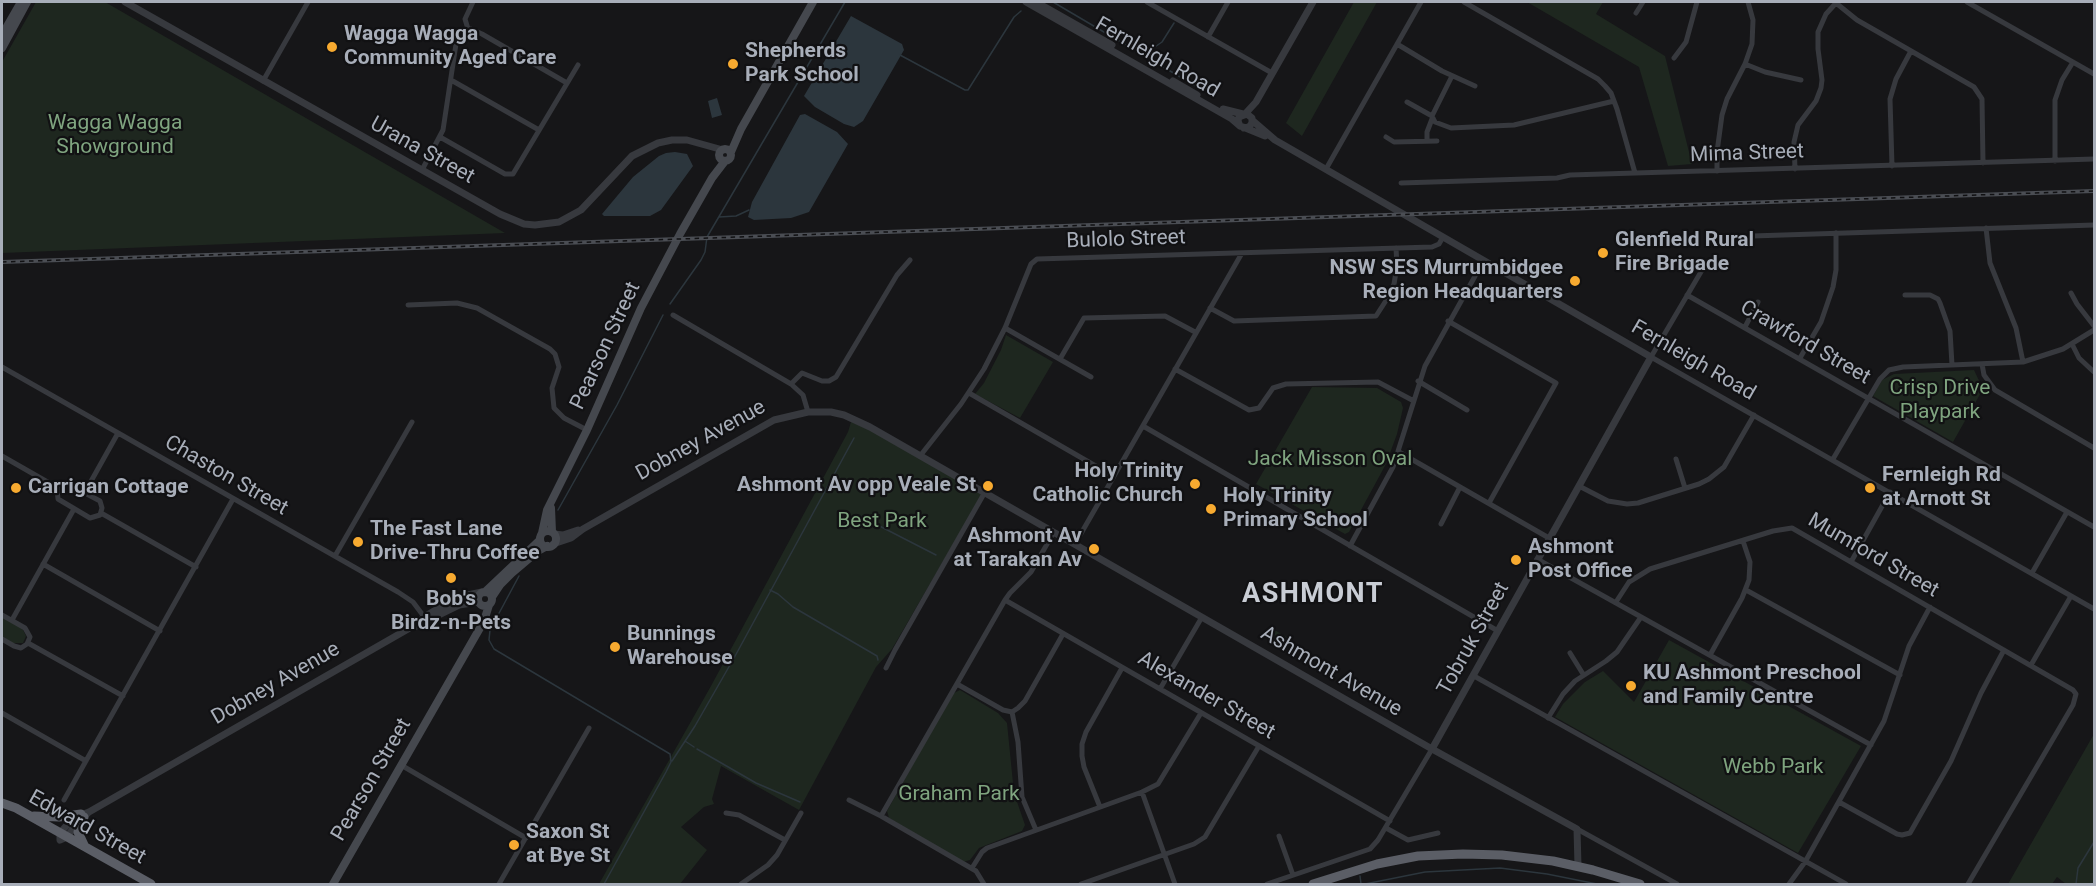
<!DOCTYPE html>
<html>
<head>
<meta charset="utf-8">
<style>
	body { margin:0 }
	#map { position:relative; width:2096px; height:886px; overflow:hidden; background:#161618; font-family:Roboto,sans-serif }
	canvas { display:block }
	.frame { position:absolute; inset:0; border:3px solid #a8aeb9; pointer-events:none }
</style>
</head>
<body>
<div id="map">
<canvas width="2096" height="886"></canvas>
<div class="frame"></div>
</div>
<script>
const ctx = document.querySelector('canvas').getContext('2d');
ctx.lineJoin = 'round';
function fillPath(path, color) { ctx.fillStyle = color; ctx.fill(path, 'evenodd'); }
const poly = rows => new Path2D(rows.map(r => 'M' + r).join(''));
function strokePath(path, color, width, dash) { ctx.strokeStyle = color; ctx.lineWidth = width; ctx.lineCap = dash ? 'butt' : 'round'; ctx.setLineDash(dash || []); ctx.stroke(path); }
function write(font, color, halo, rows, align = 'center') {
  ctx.font = font + ' Roboto,sans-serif'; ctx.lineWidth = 4.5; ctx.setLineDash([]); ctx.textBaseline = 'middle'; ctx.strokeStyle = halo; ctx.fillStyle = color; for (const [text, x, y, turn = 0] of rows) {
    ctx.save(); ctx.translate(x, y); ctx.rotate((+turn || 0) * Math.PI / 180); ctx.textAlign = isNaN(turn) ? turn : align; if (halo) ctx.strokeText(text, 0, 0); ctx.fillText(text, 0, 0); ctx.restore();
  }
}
fillPath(poly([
	[36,2,105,2,505,233,2,253,2,62],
	[1354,2,1377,2,1302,136,1286,123],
	[1527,2,1603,2,1596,14,1665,56,1692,164,1668,166,1639,67],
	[1006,335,1053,362,1020,418,975,394,984,383,1001,350],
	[1974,370,1983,389,1953,442,1873,396,1882,380,1894,374],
	[1312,387,1377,388,1401,402,1403,408,1397,434,1386,464,1349,532,1345,534,1256,484],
	[851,422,869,429,983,493,892,649,876,667,799,810,721,766,712,799,714,804,704,807,681,827,707,850,680,884,599,884,711,686,848,432],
	[2,617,22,628,26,636,23,643,12,643,2,636],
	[1271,628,1292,640,1287,649,1266,637],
	[1669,640,1861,746,1798,853,1555,717,1563,704,1585,682,1603,671,1634,702],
	[960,690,998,713,1007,723,1014,793,1025,825,1022,831,979,848,970,860,963,862,889,818,887,811,952,694],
	[2094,734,2094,884,2066,884,2057,877,2052,884,2008,884]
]), '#1e271f');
fillPath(poly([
	[851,16,902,44,904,50,863,121,854,127,844,124,815,107,804,96],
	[717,98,722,115,712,118,708,101],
	[805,114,837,132,848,144,809,212,791,218,754,220,748,217,752,202,800,115],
	[675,152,687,154,693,166,661,210,650,216,604,216,602,214,633,177,659,156,666,153]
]), '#2c363d');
strokePath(poly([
	[1053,2,1204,91],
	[1140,53,1152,49,1162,42,1174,23],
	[900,55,965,90,968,90,1014,17,1021,11],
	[719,217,736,216,749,210],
	[670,304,701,260,705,252,707,237,845,2],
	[558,510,617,405,663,315],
	[860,516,936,555],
	[519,576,490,630,489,640,494,649,670,754,671,762,666,772,604,884],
	[770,590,778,594,793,607,877,656,878,660],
	[685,741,694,747],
	[697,749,756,783,800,802],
	[672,761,695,726,734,658,854,438],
	[1360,876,1361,884],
	[1365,884,1425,872,1500,868,1547,874,1597,884],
	[2076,884,2078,868,2094,842]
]), '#2c363d', 1.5);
strokePath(poly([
	[1147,2,1272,73],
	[1464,2,1598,79,1605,86,1611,93,1617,109,1635,173],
	[1967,2,2094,74],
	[1836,3,1857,20,1974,87,1982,99,1983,163],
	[1636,13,1643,2],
	[468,29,465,19,473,2],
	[1208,37,1228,2],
	[1397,44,1442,71,1475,86],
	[1674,58,1686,42,1697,2],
	[1745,64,1765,72,1801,80],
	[1452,76,1432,116,1435,122,1451,128,1514,125,1614,101],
	[451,80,539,130],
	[263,81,308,2],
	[1407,102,1432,116],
	[440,137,505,174,513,174,578,65],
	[1386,137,1394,142,1437,141],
	[1427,141,1427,132,1432,119],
	[2055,161,2055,100,2062,80,2073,62],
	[1892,166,1890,99,1896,79,1911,51],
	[1326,169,1421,2],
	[1795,169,1794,142,1798,125,1816,101,1821,88,1822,80,1818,49,1818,32,1826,14,1836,3],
	[422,170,443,130,456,44,460,36,465,30,471,29,482,34,567,83],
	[1717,171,1717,152,1722,115,1727,99,1745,64,1752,44,1753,20,1748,2],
	[1401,183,1557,178,1570,175,2094,159],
	[1986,228,1990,263,2016,328,2023,362],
	[1741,240,1752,236,2094,225],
	[1705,265,1651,357,2094,609],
	[2071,293,2077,304,2094,326],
	[1687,295,2094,527],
	[1905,295,1930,295,1938,299,1940,303,1950,331,1952,365],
	[408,305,457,303,477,308,550,349,555,354,559,367,552,388,554,408,564,418,587,430],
	[1210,308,1234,321,1376,316,1387,299,1394,284,1397,266,1396,248],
	[673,315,791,384,803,395,808,412],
	[1448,321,1556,383,1489,503],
	[1745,327,1758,302],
	[1005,328,1091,377],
	[2072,344,2079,358,2094,372],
	[1800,358,1821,322,1833,287,1836,270,1836,233],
	[1060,359,1084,318,1165,316,1195,332],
	[1982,364,1984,375,1995,390,2094,448],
	[2,367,398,592,413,602,425,618],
	[1175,369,1249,410,1259,408,1273,388,1286,384,1378,382,1412,400],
	[1418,381,1467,410],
	[791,384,802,373,822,381,829,381,836,377,897,275,910,260],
	[969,393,1113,476],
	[1143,426,1498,631],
	[1399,452,1549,538],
	[2,456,58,488],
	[920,456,961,404,984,369,1005,328,1031,264,1037,259,1432,247,1439,244,1443,237],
	[1676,459,1685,488],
	[1833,459,1880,379,1889,370,1903,367,2023,362,2063,349,2094,330],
	[66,483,100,501,102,508,100,515,90,518,58,499,57,489,66,483],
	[1579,486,1608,501,1627,504,1638,503,1699,484,1709,479,1724,467,1754,415],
	[85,492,118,433],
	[101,513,196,567],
	[1441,524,1460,487],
	[1075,544,1242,253],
	[1350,546,1393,467,1425,366,1484,260],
	[335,556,412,422],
	[1537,559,1871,745],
	[1851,562,1890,492],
	[43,564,160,631],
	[2032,573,2067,512],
	[1746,590,1900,675],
	[1005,600,1390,821],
	[1616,602,1629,582,1650,569,1773,531,1792,528,2073,690,2076,694,2073,705,1968,884],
	[2,615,25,628,30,637,27,644,21,648,14,646,2,639],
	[12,620,74,509],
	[28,643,123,696],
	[1570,653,1583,674],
	[1710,655,1742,598,1749,580,1750,562,1743,541],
	[2031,665,2071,596],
	[886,668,895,650,985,492],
	[1474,676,1846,884],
	[957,684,1003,710,1012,712],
	[1160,689,1202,617],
	[1012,712,1018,742,1022,797,1036,830],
	[1012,712,1018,708,1025,701,1063,634],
	[2,713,86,761],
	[1548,718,1563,694,1575,681,1606,661,1617,652,1641,617],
	[401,765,526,838],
	[1142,792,1175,884],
	[64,800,233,499],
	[849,800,881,816,976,871,984,884],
	[1839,802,1897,834,1902,835,1910,833,1951,761,1981,693,2004,650],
	[1100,807,1084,767,1082,756,1082,744,1086,732,1122,668],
	[726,813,739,815,785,840],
	[881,816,1005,600,1010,593,1031,572,1054,532],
	[1386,828,1408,840,1438,833],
	[1577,829,1677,884],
	[1279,836,1293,875],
	[972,868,982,852,987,848,1142,792,1158,784,1201,713],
	[499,884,589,728],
	[741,884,768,865,777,855,801,813],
	[1081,884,1194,844,1205,837,1259,746],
	[1267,884,1370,849,1378,840,1432,749],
	[1789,884,1805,862,1884,721,1909,646,1930,607]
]), '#37393e', 5);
strokePath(poly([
	[125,2,500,214,524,224,535,225,559,222,581,210,632,156,658,143,672,140,687,140,723,150],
	[1026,2,1232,119,1240,126],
	[1036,2,1112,45],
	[1173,81,1197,95],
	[1223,109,1243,114],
	[1245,114,1256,102,1313,2],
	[1253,121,1275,140,1651,357,1432,749],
	[1244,128,1249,127,1252,123,1252,118,1247,114,1239,117,1238,121,1240,126,1243,127,1265,136],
	[554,534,563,535,578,530],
	[553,544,571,538,583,529,774,420,808,412,831,412,844,415,870,427,1432,749,1577,829,1578,866],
	[416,626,459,605,478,602],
	[89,812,77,823,67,837,60,840,60,833,73,818,89,812,408,629,424,617,449,602,463,596,482,592]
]), '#37393e', 7);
strokePath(poly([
	[2,35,21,2],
	[2,48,27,2],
	'719 155a6 6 0 1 1 12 0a6 6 0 1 1-12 0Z',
	[731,152,741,129,813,2],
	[551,508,552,532],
	'540 539a8 8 0 1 1 16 0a8 8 0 1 1-16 0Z',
	[542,533,547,510,587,430,641,308,680,234,712,178,725,161],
	'478 599a7 7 0 1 1 14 0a7 7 0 1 1-14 0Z',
	[485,592,540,540],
	[492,597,500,585,512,573,538,551,547,546],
	[333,884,484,621,489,605]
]), '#45484e', 8);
strokePath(poly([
	[2,803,16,808,151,884],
	[34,816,59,817,81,814],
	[84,845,78,832,84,817],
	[1313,884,1377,864,1418,856,1463,854,1502,855,1553,861,1593,870,1640,884]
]), '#5b5e66', 9);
const rail = poly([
	[2,262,2094,191]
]);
strokePath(rail, '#4a4d53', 4);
strokePath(rail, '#111113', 1.5, [4.5]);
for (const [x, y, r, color] of [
	[332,47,6,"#f7aa30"],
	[733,64,6,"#f7aa30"],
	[1603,253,6,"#f7aa30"],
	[1575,281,6,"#f7aa30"],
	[1195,484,6,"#f7aa30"],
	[988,486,6,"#f7aa30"],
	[16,488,6,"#f7aa30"],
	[1870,488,6,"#f7aa30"],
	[1211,509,6,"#f7aa30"],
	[358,542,6,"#f7aa30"],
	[1094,549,6,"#f7aa30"],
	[1516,560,6,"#f7aa30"],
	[451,578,6,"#f7aa30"],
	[615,647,6,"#f7aa30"],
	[1631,686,6,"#f7aa30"],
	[514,845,6,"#f7aa30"]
]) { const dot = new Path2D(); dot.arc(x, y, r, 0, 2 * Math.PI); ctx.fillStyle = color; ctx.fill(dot); strokePath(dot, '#111113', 2); }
write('bold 21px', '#a8aeb9', '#111113', [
	["Wagga Wagga",344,35],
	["Community Aged Care",344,59],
	["Shepherds",745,52],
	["Park School",745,76],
	["Glenfield Rural",1615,241],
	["Fire Brigade",1615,265],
	["NSW SES Murrumbidgee",1563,269,"right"],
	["Region Headquarters",1563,293,"right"],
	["Holy Trinity",1183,472,"right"],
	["Catholic Church",1183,496,"right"],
	["Fernleigh Rd",1882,476],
	["at Arnott St",1882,500],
	["Ashmont Av opp Veale St",976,486,"right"],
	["Carrigan Cottage",28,488],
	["Holy Trinity",1223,497],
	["Primary School",1223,521],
	["The Fast Lane",370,530],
	["Drive-Thru Coffee",370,554],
	["Ashmont Av",1082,537,"right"],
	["at Tarakan Av",1082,561,"right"],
	["Ashmont",1528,548],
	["Post Office",1528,572],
	["Bob's",451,600,"center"],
	["Birdz-n-Pets",451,624,"center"],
	["Bunnings",627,635],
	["Warehouse",627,659],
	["KU Ashmont Preschool",1643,674],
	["and Family Centre",1643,698],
	["Saxon St",526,833],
	["at Bye St",526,857]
], 'left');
write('21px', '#a8aeb9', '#111113', [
	["Fernleigh Road",1157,58,30],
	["Urana Street",422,151,29],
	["Mima Street",1747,154,-2],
	["Bulolo Street",1126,240,-2],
	["Crawford Street",1805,343,30],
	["Pearson Street",606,346,-65],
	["Fernleigh Road",1693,361,30],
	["Dobney Avenue",701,441,-29],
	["Chaston Street",226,476,30],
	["Mumford Street",1873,556,30],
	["Tobruk Street",1474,639,-61],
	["Ashmont Avenue",1331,672,30],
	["Dobney Avenue",276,684,-30],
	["Alexander Street",1206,696,30],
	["Pearson Street",372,780,-60],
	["Edward Street",87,828,29]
]);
write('21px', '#7fa47f', '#111113', [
	["Wagga Wagga",115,124],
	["Showground",115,148],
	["Crisp Drive",1940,389],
	["Playpark",1940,413],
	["Jack Misson Oval",1330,460],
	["Best Park",882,522],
	["Webb Park",1773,768],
	["Graham Park",959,795]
]);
ctx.letterSpacing = '1.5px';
write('bold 27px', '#c9cdd5', '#111113', [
	["ASHMONT",1313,595]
]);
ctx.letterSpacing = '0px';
</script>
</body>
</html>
